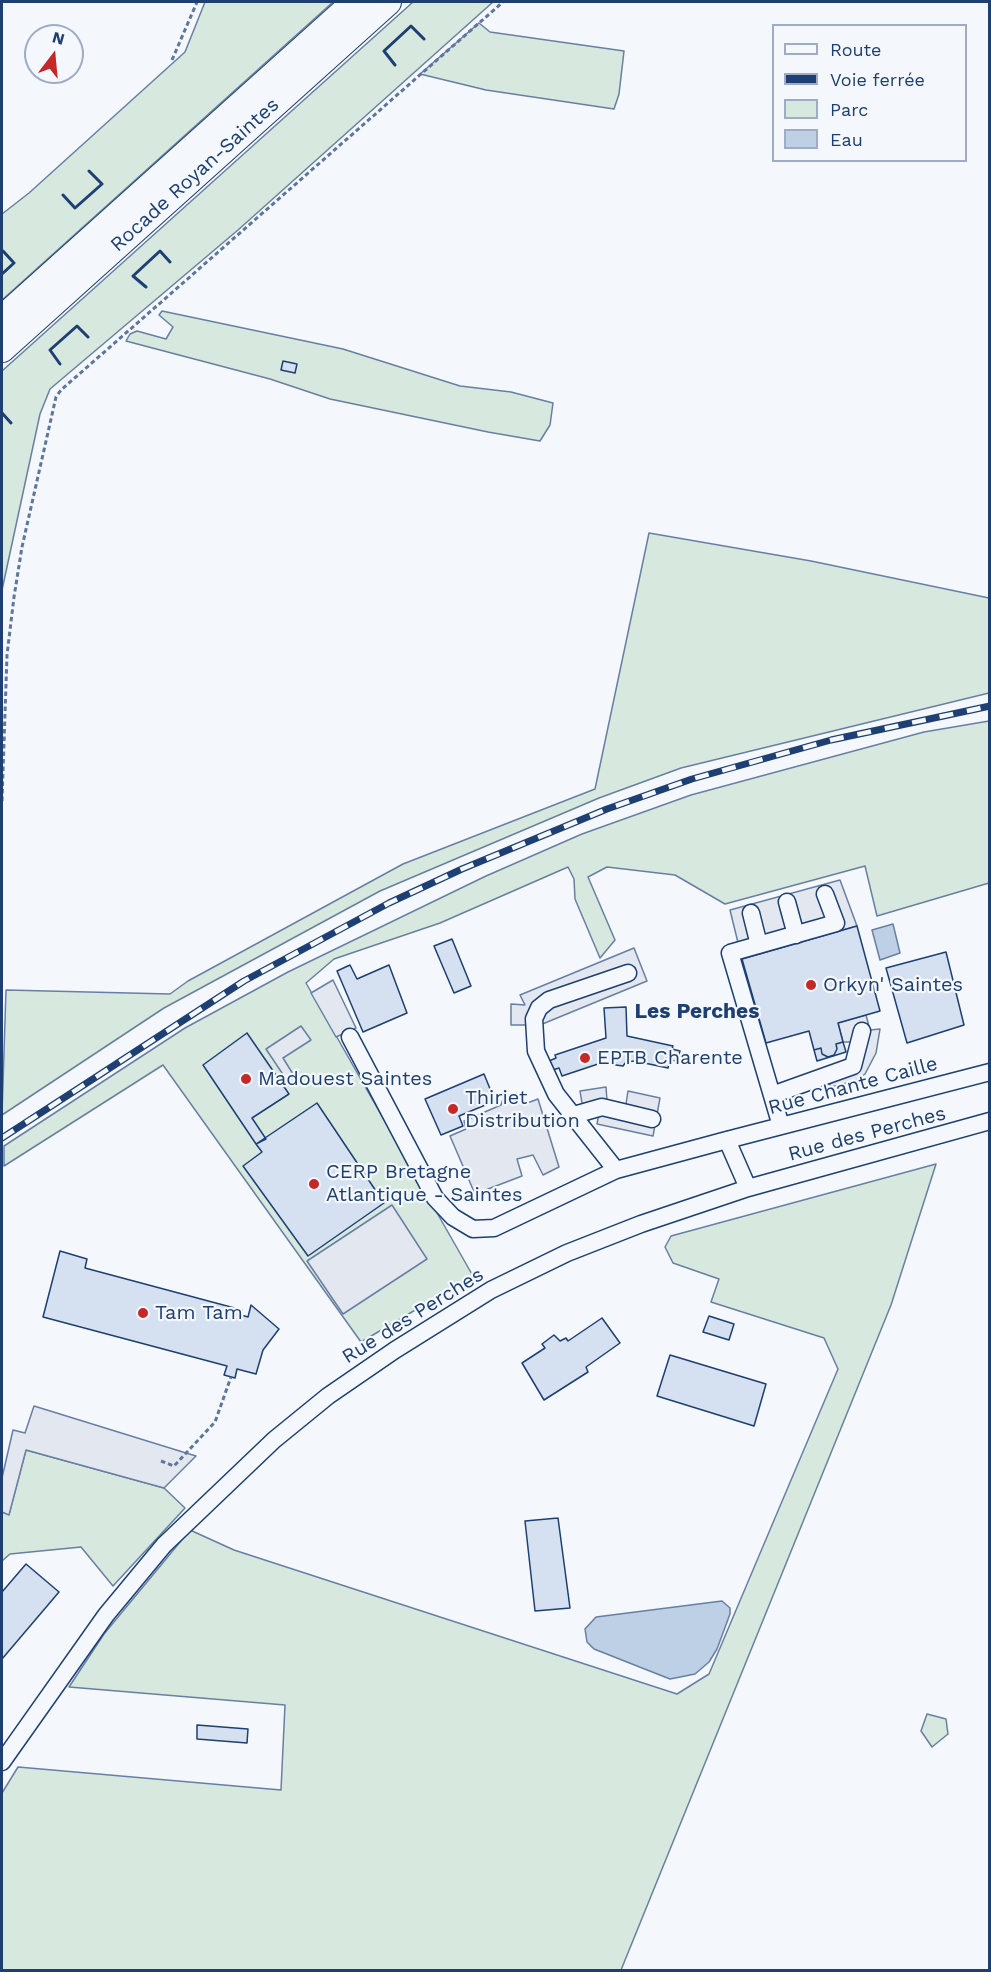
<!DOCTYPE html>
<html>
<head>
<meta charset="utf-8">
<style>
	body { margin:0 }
	#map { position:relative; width:991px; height:1972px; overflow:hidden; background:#f4f7fb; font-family:"Work Sans",sans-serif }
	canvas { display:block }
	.frame { position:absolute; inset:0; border:3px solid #1d3f73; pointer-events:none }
	.legend { position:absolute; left:772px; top:24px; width:195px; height:138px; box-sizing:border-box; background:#f4f7fb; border:2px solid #9eadc5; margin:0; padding:8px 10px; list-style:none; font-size:18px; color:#1d3f73 }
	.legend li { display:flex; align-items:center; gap:12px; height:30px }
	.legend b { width:30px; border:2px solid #9eadc5 }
	.north { position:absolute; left:24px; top:24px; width:60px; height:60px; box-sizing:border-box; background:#f4f7fb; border:2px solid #9eadc5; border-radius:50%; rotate:16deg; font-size:16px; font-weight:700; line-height:24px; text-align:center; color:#1d3f73 }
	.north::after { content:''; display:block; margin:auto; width:21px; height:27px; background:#c62828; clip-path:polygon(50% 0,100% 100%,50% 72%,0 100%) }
</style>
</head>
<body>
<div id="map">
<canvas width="991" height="1972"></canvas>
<div class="frame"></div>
<ul class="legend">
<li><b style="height:8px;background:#f4f7fb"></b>Route</li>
<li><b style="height:8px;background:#1d3f73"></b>Voie ferrée</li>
<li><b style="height:16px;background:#d7e8df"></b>Parc</li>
<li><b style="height:16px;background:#bed0e5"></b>Eau</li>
</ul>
<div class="north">N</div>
</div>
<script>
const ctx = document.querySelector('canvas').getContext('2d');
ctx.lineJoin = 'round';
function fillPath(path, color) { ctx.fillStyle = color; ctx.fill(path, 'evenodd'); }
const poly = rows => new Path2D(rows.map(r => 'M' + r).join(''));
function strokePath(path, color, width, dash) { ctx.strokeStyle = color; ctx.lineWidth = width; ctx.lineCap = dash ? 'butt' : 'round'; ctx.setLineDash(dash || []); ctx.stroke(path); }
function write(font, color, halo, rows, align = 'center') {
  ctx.font = font + ' "Work Sans",sans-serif'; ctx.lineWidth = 4.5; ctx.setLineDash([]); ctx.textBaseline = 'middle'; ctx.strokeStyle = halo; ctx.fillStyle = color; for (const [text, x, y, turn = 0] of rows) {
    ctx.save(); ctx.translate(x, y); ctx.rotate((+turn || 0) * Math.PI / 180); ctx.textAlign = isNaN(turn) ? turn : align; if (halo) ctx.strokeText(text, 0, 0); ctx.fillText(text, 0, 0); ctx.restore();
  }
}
const green = poly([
	[205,2,333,2,2,300,2,214,29,193,185,52,205,2],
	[413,2,493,2,238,230,50,389,40,414,2,590,2,371,413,2],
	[479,23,490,32,624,51,619,94,614,109,486,90,420,74,479,23],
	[162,311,343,349,460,386,511,392,553,403,550,425,540,441,488,432,330,399,270,379,126,341,130,334,137,331,166,339,173,327,159,315,162,311],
	[649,533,811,561,989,598,989,693,681,768,599,798,380,891,164,1008,2,1115,6,990,170,994,188,981,403,864,595,789,649,533],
	[989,721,989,883,877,916,865,866,725,904,675,875,607,867,588,877,615,940,600,958,575,899,574,879,568,867,440,923,334,959,306,983,473,1276,361,1342,163,1065,4,1166,4,1146,185,1028,288,972,486,876,582,834,691,795,924,732,989,721],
	[936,1164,891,1305,621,1970,2,1970,2,1793,18,1767,281,1790,285,1705,69,1687,104,1634,190,1530,234,1550,677,1694,709,1674,838,1369,824,1338,711,1302,719,1279,673,1263,665,1247,671,1236,936,1164],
	[26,1450,164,1488,185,1508,113,1586,81,1547,10,1554,2,1561,2,1512,9,1514,26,1450],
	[927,1714,946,1719,948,1734,932,1747,921,1731,927,1714]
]);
fillPath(green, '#d7e8df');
strokePath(green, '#687fa3', 1.5);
const parking = poly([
	[840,880,857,926,742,959,730,910,840,880],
	[634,948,647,981,540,1025,511,1025,511,1004,525,1005,520,995,634,948],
	[333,980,356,1028,336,1037,311,993,333,980],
	[866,1015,870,1030,880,1029,876,1053,865,1074,855,1081,831,1087,826,1074,853,1066,860,1042,843,1042,838,1023,866,1015],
	[301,1026,311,1040,283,1058,293,1074,286,1079,266,1049,301,1026],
	[606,1087,607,1101,626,1104,628,1091,660,1098,653,1136,597,1124,599,1113,591,1116,582,1103,580,1091,606,1087],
	[516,1093,522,1105,538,1099,559,1167,543,1175,533,1155,517,1159,522,1176,475,1194,450,1136,466,1129,464,1121,501,1105,503,1099,516,1093],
	[392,1205,427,1259,343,1314,307,1261,392,1205],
	[34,1406,186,1453,196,1456,164,1488,26,1450,9,1515,2,1512,2,1478,13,1430,25,1433,34,1406]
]);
fillPath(parking, '#e3e8f0');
strokePath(parking, '#687fa3', 1.5);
const water = poly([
	[893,924,900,953,880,960,872,930,893,924],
	[722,1601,730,1608,730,1614,717,1649,709,1662,695,1674,670,1679,594,1649,587,1642,585,1629,596,1617,722,1601]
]);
fillPath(water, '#bed0e5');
strokePath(water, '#687fa3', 1.5);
const building = poly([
	[283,361,297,364,295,373,281,370,283,361],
	[857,926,880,1011,838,1023,843,1042,836,1044,837,1049,834,1055,828,1057,822,1054,821,1048,814,1050,809,1031,766,1043,742,959,857,926],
	[452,939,471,986,454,993,434,946,452,939],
	[946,952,964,1025,907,1043,886,968,946,952],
	[350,965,357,979,389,965,407,1013,363,1032,337,971,350,965],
	[626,1007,627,1036,673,1046,672,1049,680,1051,677,1061,670,1060,668,1068,635,1061,626,1062,623,1066,601,1063,562,1076,559,1068,553,1070,549,1061,556,1058,555,1055,606,1038,604,1008,626,1007],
	[247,1033,289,1094,252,1118,266,1139,256,1144,203,1065,247,1033],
	[843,1042,846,1052,817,1061,814,1050,821,1048,822,1054,828,1057,834,1055,837,1049,836,1044,843,1042],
	[484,1074,495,1101,459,1116,463,1126,441,1135,425,1099,484,1074],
	[317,1103,384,1203,308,1256,243,1166,262,1152,256,1144,317,1103],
	[60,1251,87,1259,85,1268,242,1310,241,1315,248,1317,251,1305,279,1329,263,1350,256,1374,237,1369,235,1378,224,1375,227,1366,43,1317,60,1251],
	[709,1316,734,1324,729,1340,703,1332,709,1316],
	[602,1318,620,1343,586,1367,588,1372,544,1400,522,1363,545,1348,542,1344,554,1335,560,1341,566,1338,568,1341,602,1318],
	[670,1355,766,1384,754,1426,657,1396,670,1355],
	[558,1518,570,1608,535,1611,525,1521,558,1518],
	[26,1564,59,1592,2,1659,2,1592,26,1564],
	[197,1725,248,1729,247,1743,197,1739,197,1725]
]);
fillPath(building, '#d5e0f0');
strokePath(building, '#1d3f73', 1.5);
const minor = poly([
	[787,902,796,935],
	[751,913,759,945],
	[350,1037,435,1198,453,1217,473,1229,494,1228,616,1170,727,1140],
	[772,1095,853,1066,862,1031],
	[574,1115,602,1107,652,1119],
	[781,1126,730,953,836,923,825,894],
	[616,1170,556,1094,536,1051,534,1019,539,1008,549,1000,628,973],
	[748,1188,727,1140,990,1072],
	[2,1762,106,1615,164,1545,274,1440,328,1396,395,1350,491,1290,567,1253,641,1224,748,1188,990,1121]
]);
const highway = poly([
	[2,319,355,2],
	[2,349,388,2]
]);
strokePath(minor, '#1d3f73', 19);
strokePath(highway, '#1d3f73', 28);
strokePath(poly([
	[172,60,197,2],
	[2,801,7,655,14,597,22,547,56,397,61,390,503,2],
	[161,1461,174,1466,215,1422,231,1377]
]), '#5e769c', 3, [4.5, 3]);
strokePath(minor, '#f4f7fb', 16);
strokePath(highway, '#f4f7fb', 26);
const rail = poly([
	[2,1138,244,981,389,903,462,869,607,809,692,779,831,740,990,706]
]);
strokePath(rail, '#1d3f73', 7);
strokePath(rail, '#f4f7fb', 4.5, [14]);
strokePath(poly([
	[395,65,384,51,411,26,424,39],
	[63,195,75,208,102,184,89,171],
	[2,274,14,263,3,251],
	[146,287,133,276,160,251,170,262],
	[60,364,50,350,77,326,88,337],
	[2,413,11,423]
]), '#1d3f73', 3);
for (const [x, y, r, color] of [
	[811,985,6,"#c62828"],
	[585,1058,6,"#c62828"],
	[246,1079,6,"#c62828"],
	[453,1109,6,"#c62828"],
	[314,1184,6,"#c62828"],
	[143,1313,6,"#c62828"]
]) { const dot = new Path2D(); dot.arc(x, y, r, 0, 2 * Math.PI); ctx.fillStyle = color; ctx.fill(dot); strokePath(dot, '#f4f7fb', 2); }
write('20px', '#1d3f73', '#f4f7fb', [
	["Rocade Royan-Saintes",195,175,-42],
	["Rue Chante Caille",853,1086,-15],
	["Rue des Perches",867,1134,-15],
	["Rue des Perches",413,1316,-32]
]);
write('20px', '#1d3f73', '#f4f7fb', [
	["Orkyn' Saintes",823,985],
	["EPTB Charente",597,1058],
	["Madouest Saintes",258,1079],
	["Thiriet",465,1098],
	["Distribution",465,1121],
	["CERP Bretagne",326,1172],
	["Atlantique - Saintes",326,1195],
	["Tam Tam",155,1313]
], 'left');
write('bold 21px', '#1d3f73', '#f4f7fb', [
	["Les Perches",697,1012]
]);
</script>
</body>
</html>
